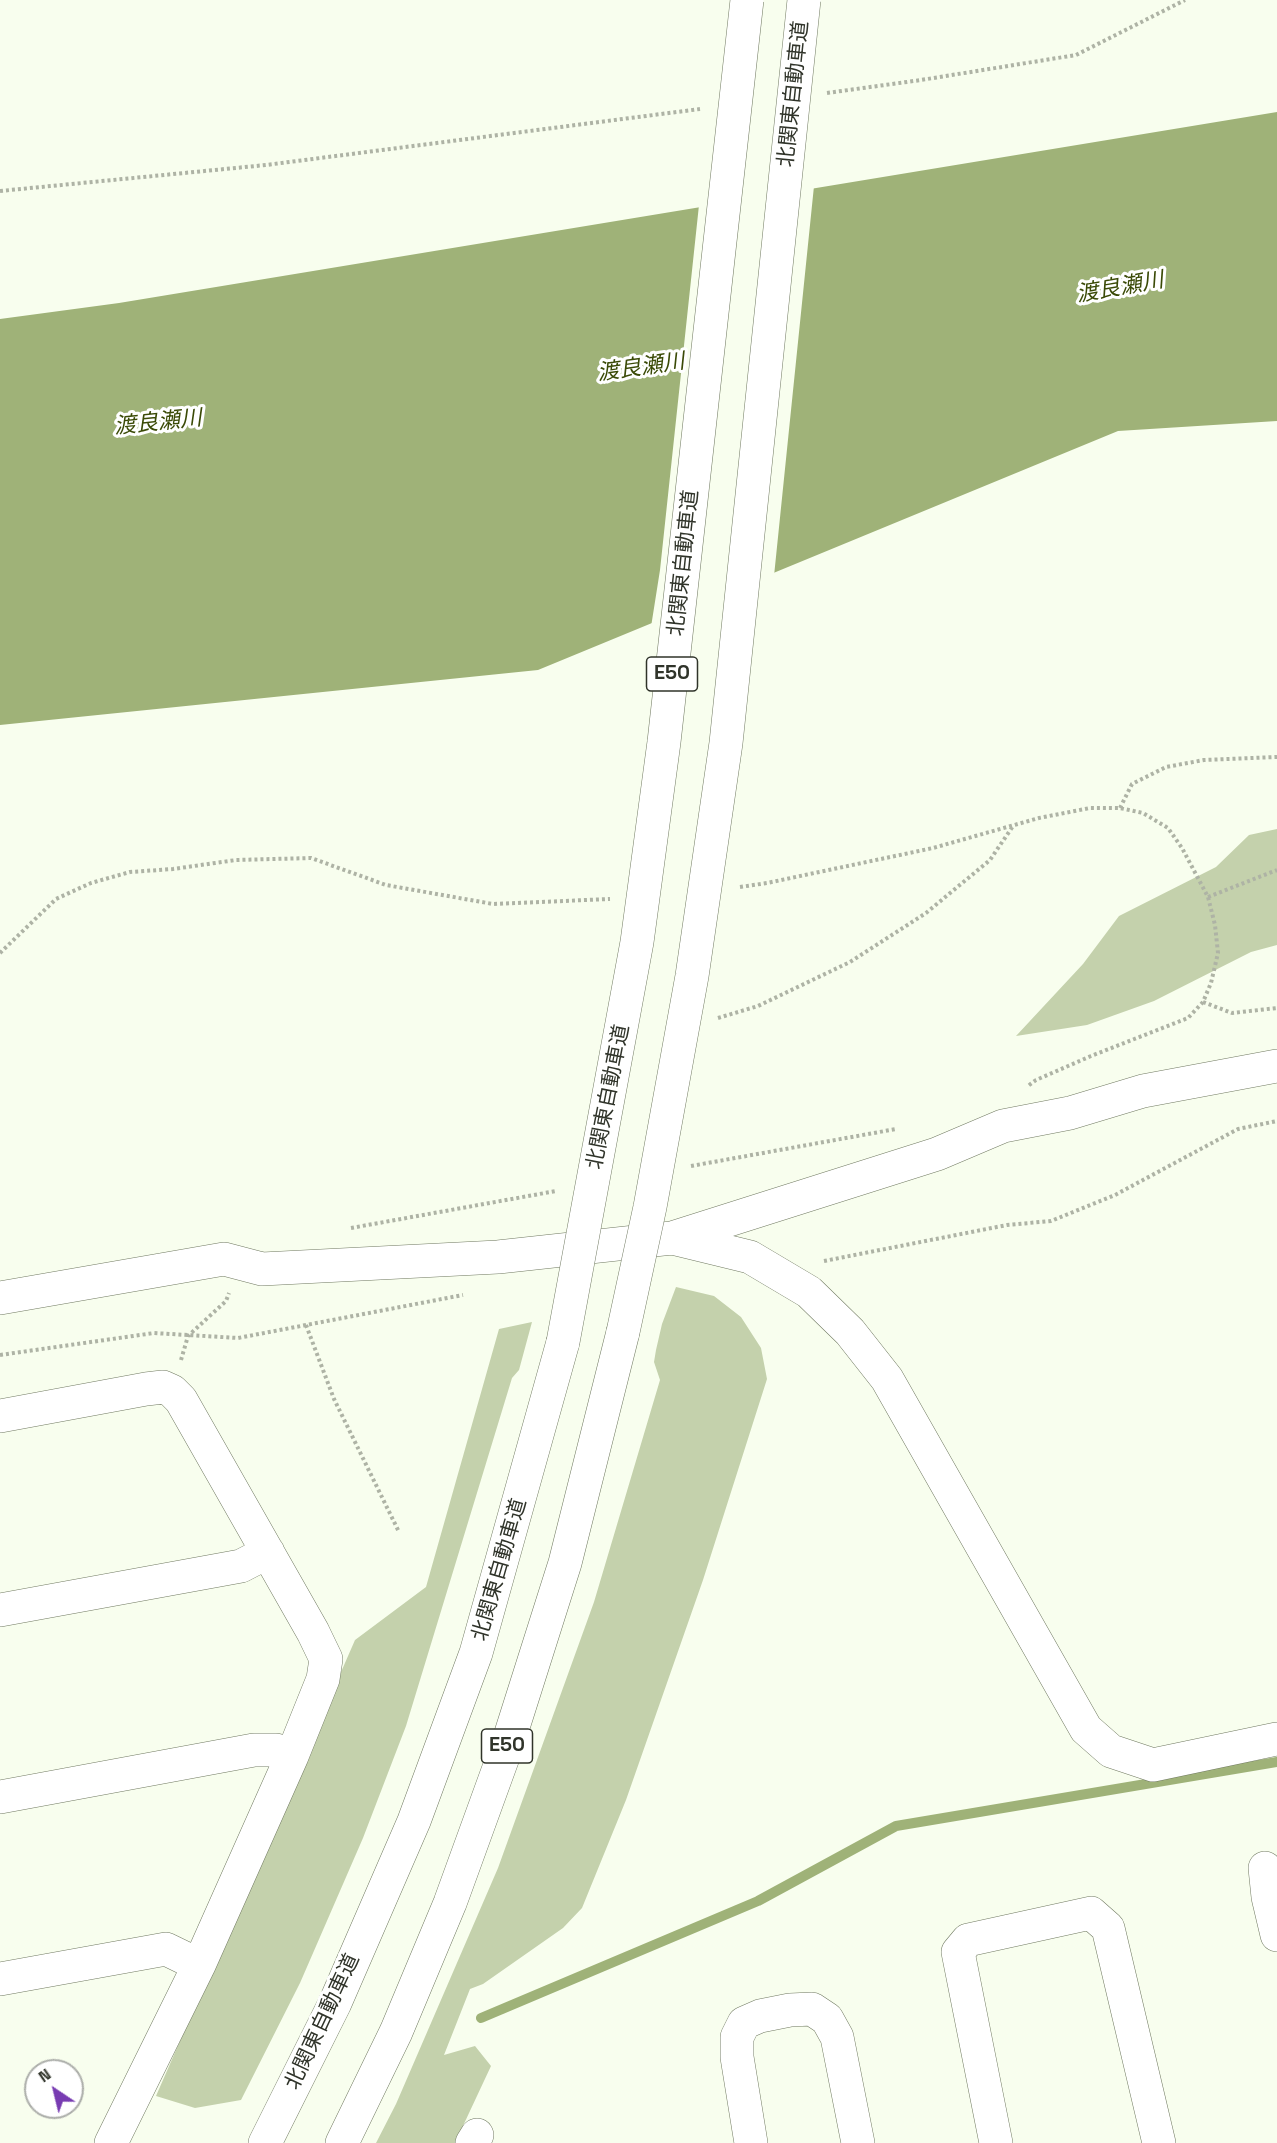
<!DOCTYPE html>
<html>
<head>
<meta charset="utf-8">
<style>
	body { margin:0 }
	#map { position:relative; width:1277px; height:2143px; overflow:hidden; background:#f8feee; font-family:"Space Grotesk",sans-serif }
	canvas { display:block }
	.north { position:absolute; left:24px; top:2059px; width:60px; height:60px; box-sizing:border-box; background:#fff; border:2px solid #acaeaa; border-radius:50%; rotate:325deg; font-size:16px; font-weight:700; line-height:24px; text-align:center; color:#30342a }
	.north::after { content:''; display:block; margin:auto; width:21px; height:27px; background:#783cb2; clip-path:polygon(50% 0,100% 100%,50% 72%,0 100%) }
</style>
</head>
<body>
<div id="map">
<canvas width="1277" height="2143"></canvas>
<div class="north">N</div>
</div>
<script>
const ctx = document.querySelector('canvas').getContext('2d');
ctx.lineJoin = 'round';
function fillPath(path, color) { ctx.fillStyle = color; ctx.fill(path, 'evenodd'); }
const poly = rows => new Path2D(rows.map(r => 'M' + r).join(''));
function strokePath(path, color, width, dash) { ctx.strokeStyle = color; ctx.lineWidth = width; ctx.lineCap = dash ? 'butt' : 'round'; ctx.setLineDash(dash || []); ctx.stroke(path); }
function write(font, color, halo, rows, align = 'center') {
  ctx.font = font + ' "Space Grotesk","Noto Sans JP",sans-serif'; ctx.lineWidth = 6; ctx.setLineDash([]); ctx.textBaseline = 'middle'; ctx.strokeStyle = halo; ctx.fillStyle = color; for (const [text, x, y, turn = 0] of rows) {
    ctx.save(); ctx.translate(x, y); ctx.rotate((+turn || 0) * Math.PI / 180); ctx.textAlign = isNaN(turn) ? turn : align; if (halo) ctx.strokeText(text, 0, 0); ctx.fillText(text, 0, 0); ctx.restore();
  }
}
fillPath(poly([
	[1277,829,1277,945,1251,952,1154,1001,1087,1025,1016,1036,1083,964,1119,916,1216,867,1249,835],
	[676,1287,714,1296,741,1317,761,1348,767,1379,703,1580,626,1800,582,1908,563,1928,483,1984,470,1989,444,2055,475,2046,491,2066,455,2143,376,2143,396,2104,498,1868,594,1602,660,1380,654,1362,656,1350,662,1324],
	[532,1322,519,1370,512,1378,406,1726,363,1838,300,1983,241,2100,195,2108,156,2096,355,1640,426,1587,499,1329]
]), '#c4d1ac');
fillPath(poly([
	[1277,112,1277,421,1118,431,538,670,0,725,0,319,119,303]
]), '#9fb278');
fillPath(poly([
	[814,186,774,576,651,627,660,570,699,205]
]), '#f8feee');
strokePath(poly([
	[481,2018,758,1901,896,1826,1277,1762]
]), '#9fb278', 10);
const minor = poly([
	[672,1238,750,1257,809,1292,850,1332,887,1379,1086,1729,1111,1751,1153,1765,1277,1739],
	[0,1298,224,1259,262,1269,498,1257,672,1238,937,1154,1003,1126,1070,1113,1143,1091,1277,1066],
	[0,1416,146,1389,163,1387,172,1391,181,1400,313,1632,326,1659,323,1679,292,1756,199,1965,111,2143],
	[0,1610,241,1566,268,1552],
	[0,1797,254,1750,276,1750,292,1756],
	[1265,1868,1268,1897,1277,1935],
	[0,1979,166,1949,199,1965],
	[472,2143,477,2135],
	[751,2143,737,2057,737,2037,744,2023,760,2016,790,2010,812,2009,827,2019,837,2037,858,2143],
	[996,2143,958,1952,968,1940,1091,1913,1108,1928,1159,2143]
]);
const highway = poly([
	[265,2143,335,2003,414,1821,476,1653,563,1342],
	[342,2143,396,2032,450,1903,507,1746,565,1563,623,1332]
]);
strokePath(minor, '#717a62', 34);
strokePath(highway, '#717a62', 34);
strokePath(poly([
	[827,93,921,80,1076,55,1185,0],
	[0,191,266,165,700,109],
	[1120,808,1132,784,1166,767,1204,760,1277,757],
	[740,887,767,883,933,848,1039,818,1090,808,1120,808,1143,813,1168,828,1182,848,1208,897,1215,925,1218,953,1211,983,1203,1002,1188,1018,1091,1056,1036,1080,1028,1086],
	[1208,897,1277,870],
	[0,953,56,899,91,883,130,872,173,869,236,860,311,858,386,885,493,904,610,899],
	[1203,1002,1232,1013,1277,1008],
	[718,1018,758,1006,850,962,926,913,990,860,1013,826],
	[691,1166,896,1129],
	[351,1228,556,1191],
	[824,1261,1007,1225,1051,1221,1115,1195,1238,1129,1277,1121],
	[306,1325,334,1399,399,1532],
	[0,1355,154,1333,238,1338,463,1295],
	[181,1360,188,1336,226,1301,229,1293]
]), '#aeb3a5', 4, [3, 3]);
strokePath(minor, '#fff', 33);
strokePath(highway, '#fff', 33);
const highwayBridge = poly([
	[623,1332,650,1207,692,976,726,743,804,0],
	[563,1342,637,942,664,742,747,0]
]);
strokePath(highwayBridge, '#717a62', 34, []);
strokePath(highwayBridge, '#fff', 33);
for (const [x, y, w] of [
	[672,674,51],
	[507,1746,51]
]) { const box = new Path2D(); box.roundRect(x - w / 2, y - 17, w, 34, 4.5); ctx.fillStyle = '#fff'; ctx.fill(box); strokePath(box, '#30342a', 1.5); }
write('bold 20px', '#30342a', null, [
	["E50",672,674],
	["E50",507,1746]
]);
write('21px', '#30342a', '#fff', [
	["北関東自動車道",794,94,-84],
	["北関東自動車道",684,563,-84],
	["北関東自動車道",609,1097,-79],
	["北関東自動車道",500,1570,-74],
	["北関東自動車道",323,2022,-65]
]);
write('italic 22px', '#3a4a06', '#fff', [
	["渡良瀬川",1120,288,-10],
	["渡良瀬川",641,368,-8],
	["渡良瀬川",158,423,-6]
]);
</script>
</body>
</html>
